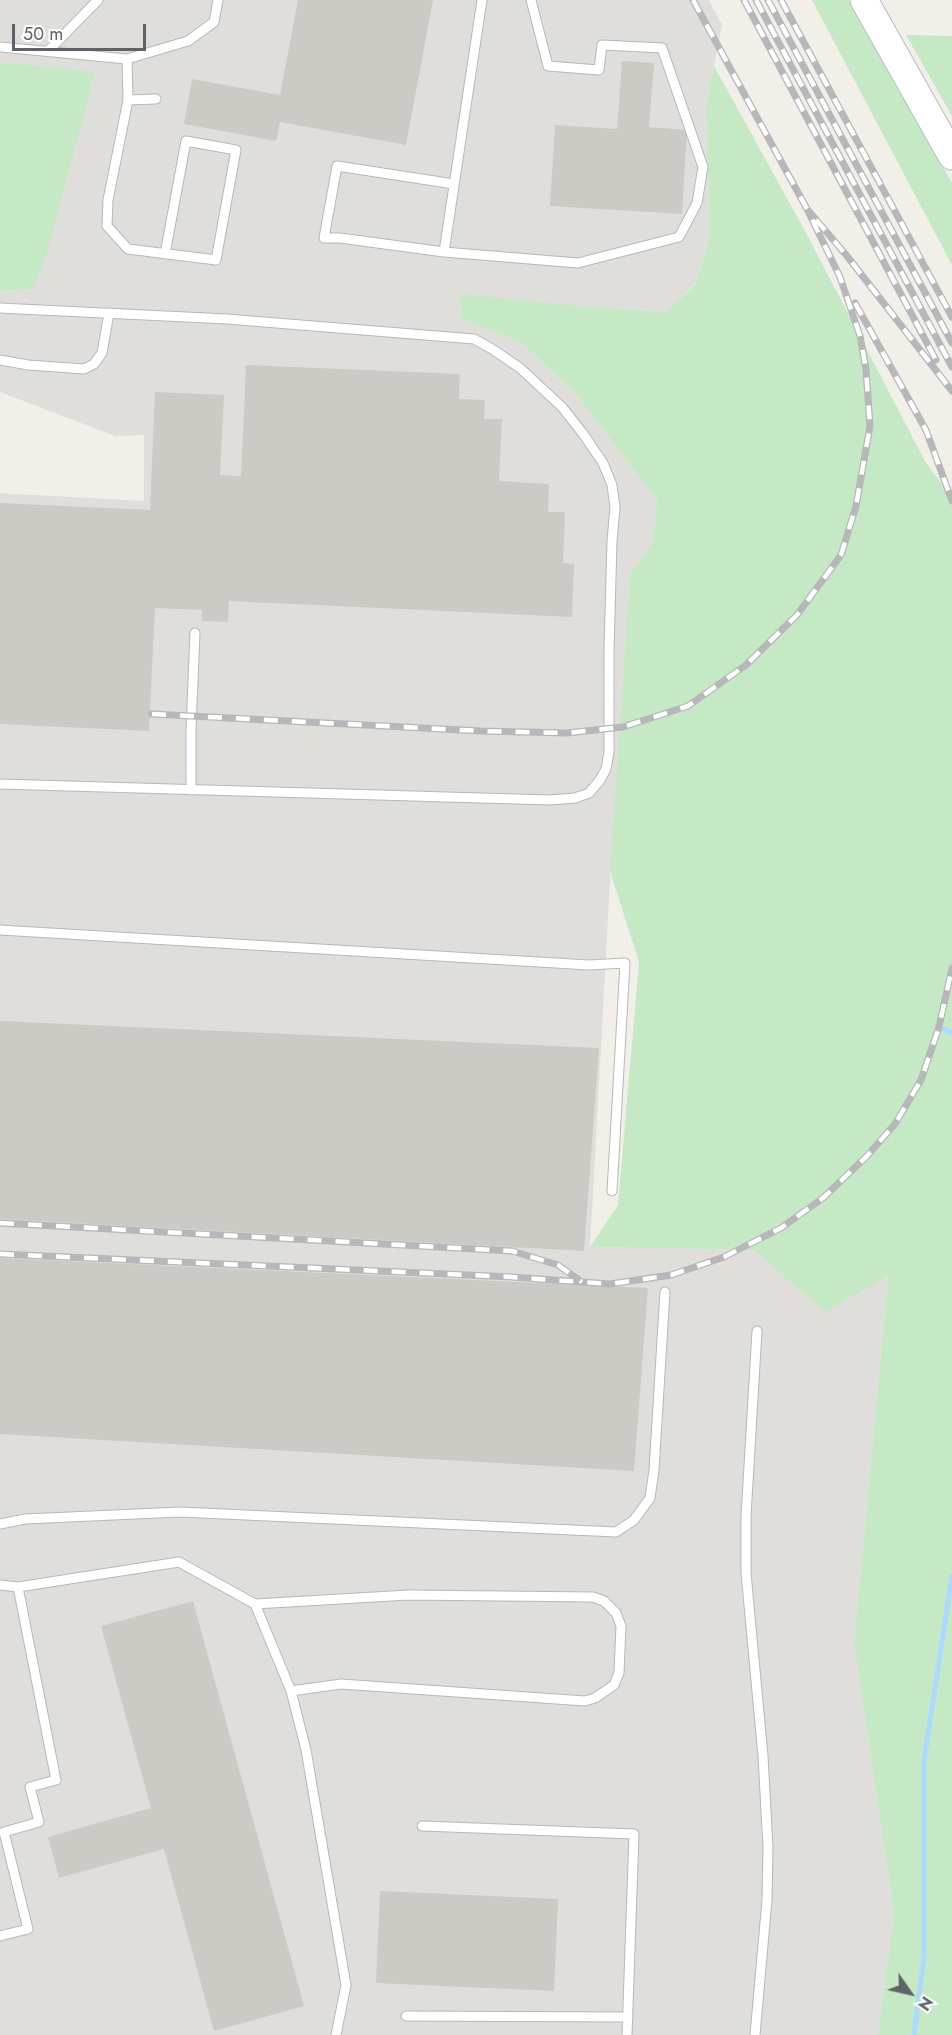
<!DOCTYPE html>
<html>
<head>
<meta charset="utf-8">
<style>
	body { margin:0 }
	#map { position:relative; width:952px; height:2035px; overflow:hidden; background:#f1efe8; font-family:Jost,sans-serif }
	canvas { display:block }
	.north { position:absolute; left:880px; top:1963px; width:60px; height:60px; -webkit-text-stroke:4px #fff; paint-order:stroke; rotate:124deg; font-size:16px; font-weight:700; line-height:24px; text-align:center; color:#5f6368 }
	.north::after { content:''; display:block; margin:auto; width:21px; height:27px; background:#5f6368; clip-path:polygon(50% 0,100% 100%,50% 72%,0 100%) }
	.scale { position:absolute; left:12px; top:24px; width:134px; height:27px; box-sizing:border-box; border:3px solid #5f6368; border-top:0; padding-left:8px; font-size:18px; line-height:21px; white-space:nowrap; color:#5f6368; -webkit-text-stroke:4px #fff; paint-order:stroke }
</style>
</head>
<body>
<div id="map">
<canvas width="952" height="2035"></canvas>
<div class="north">N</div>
<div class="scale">50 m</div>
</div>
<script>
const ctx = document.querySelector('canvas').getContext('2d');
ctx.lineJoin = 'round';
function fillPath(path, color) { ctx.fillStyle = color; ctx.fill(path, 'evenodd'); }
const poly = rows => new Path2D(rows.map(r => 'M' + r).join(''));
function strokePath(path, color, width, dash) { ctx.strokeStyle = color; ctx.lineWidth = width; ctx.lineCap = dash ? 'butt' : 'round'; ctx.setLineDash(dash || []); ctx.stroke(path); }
fillPath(poly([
	[0,0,709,0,722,25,706,105,710,236,695,284,667,312,580,306,462,319,522,343,574,392,657,500,653,542,630,574,611,863,590,1247,754,1250,825,1311,888,1275,854,1644,894,1913,878,2035,0,2035,0,493,144,501,144,435,115,436,0,392,0,291,33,289,95,73,0,62]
]), '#e0deda');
fillPath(poly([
	[812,0,853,0,952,183,952,265],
	[906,35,952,36,952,116],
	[0,62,95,72,47,252,33,289,0,291],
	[714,66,805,231,926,463,952,497,952,2035,878,2035,894,1913,854,1644,888,1276,825,1312,754,1250,590,1247,618,1205,639,962,610,871,630,574,653,542,657,500,574,392,522,343,462,319,460,294,580,306,666,312,695,285,710,236,706,105]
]), '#c5e8c5');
strokePath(poly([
	[939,1027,952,1033],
	[914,2035,924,1957,924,1761,952,1576]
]), '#aadaff', 5);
fillPath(poly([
	[298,0,433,0,406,145,280,122,276,141,184,124,192,79,280,95],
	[622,61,654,63,649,127,687,130,682,214,550,206,555,125,617,129],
	[246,365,460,374,459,399,485,400,484,419,502,419,499,481,549,484,548,512,565,512,563,563,574,564,572,617,229,601,228,622,202,621,202,610,155,608,149,731,0,724,0,503,150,510,155,392,224,395,220,475,241,476],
	[0,1021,599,1048,584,1251,0,1219],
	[0,1258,648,1288,634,1471,0,1434],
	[193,1601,304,2006,214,2031,164,1849,59,1878,48,1837,151,1808,101,1626],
	[380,1891,558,1899,554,1991,376,1983]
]), '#cccac5');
const lane = poly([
	[482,0,444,252,578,263,679,237,697,203,703,167,662,48,602,45,599,70,548,66,531,0],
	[0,47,127,59,128,100,108,200,107,226,128,249,216,260,236,150,186,141,165,254],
	[48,51,98,0],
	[127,59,188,41,214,22,218,0],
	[128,100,156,99],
	[444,252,340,238,324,238,337,166,454,184],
	[0,308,227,319,474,339,492,349,520,368,562,407,584,435,603,463,612,485,615,507,612,541,609,650,609,752,606,769,600,780,589,793,575,798,550,800,0,784],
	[0,360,28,365,84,369,94,364,102,353,109,313],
	[191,790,191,729,195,633],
	[0,930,589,965,625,963,612,1191],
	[0,1524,25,1519,180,1512,616,1532,634,1520,650,1498,654,1470,665,1292],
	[0,1585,18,1587,179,1562,255,1604,291,1691,306,1750,346,1985,336,2035],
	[255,1604,408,1595,593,1597,604,1601,616,1613,621,1626,619,1673,614,1685,595,1698,585,1701,341,1684,291,1691],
	[422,1826,634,1834,627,2035],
	[0,1936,28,1929,4,1832,39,1822,30,1787,56,1780,18,1587],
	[406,2016,628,2017],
	[755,2035,767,1900,768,1848,763,1756,746,1573,746,1516,757,1331]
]);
const secondary = poly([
	[864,0,952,156]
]);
strokePath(lane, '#b5b8bc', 11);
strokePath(secondary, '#b6babf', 29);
strokePath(lane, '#fff', 9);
strokePath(secondary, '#fff', 27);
const rail = poly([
	[693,0,807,209,847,256,952,391],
	[744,0,936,360],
	[756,0,952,367],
	[768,0,952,343],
	[781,0,952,317],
	[855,303,926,430,952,501],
	[152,714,481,731,567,733,623,727,688,706,746,665,797,615,841,555,856,506,870,426,866,369,860,336,840,277,807,209],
	[0,1223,512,1251,558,1265,582,1282],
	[0,1254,512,1277,610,1284,671,1275,724,1257,781,1228,823,1198,867,1156,895,1124,921,1080,939,1027,952,968]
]);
strokePath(rail, '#b6b7b8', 7);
strokePath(rail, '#fff', 4.5, [14]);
</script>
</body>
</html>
